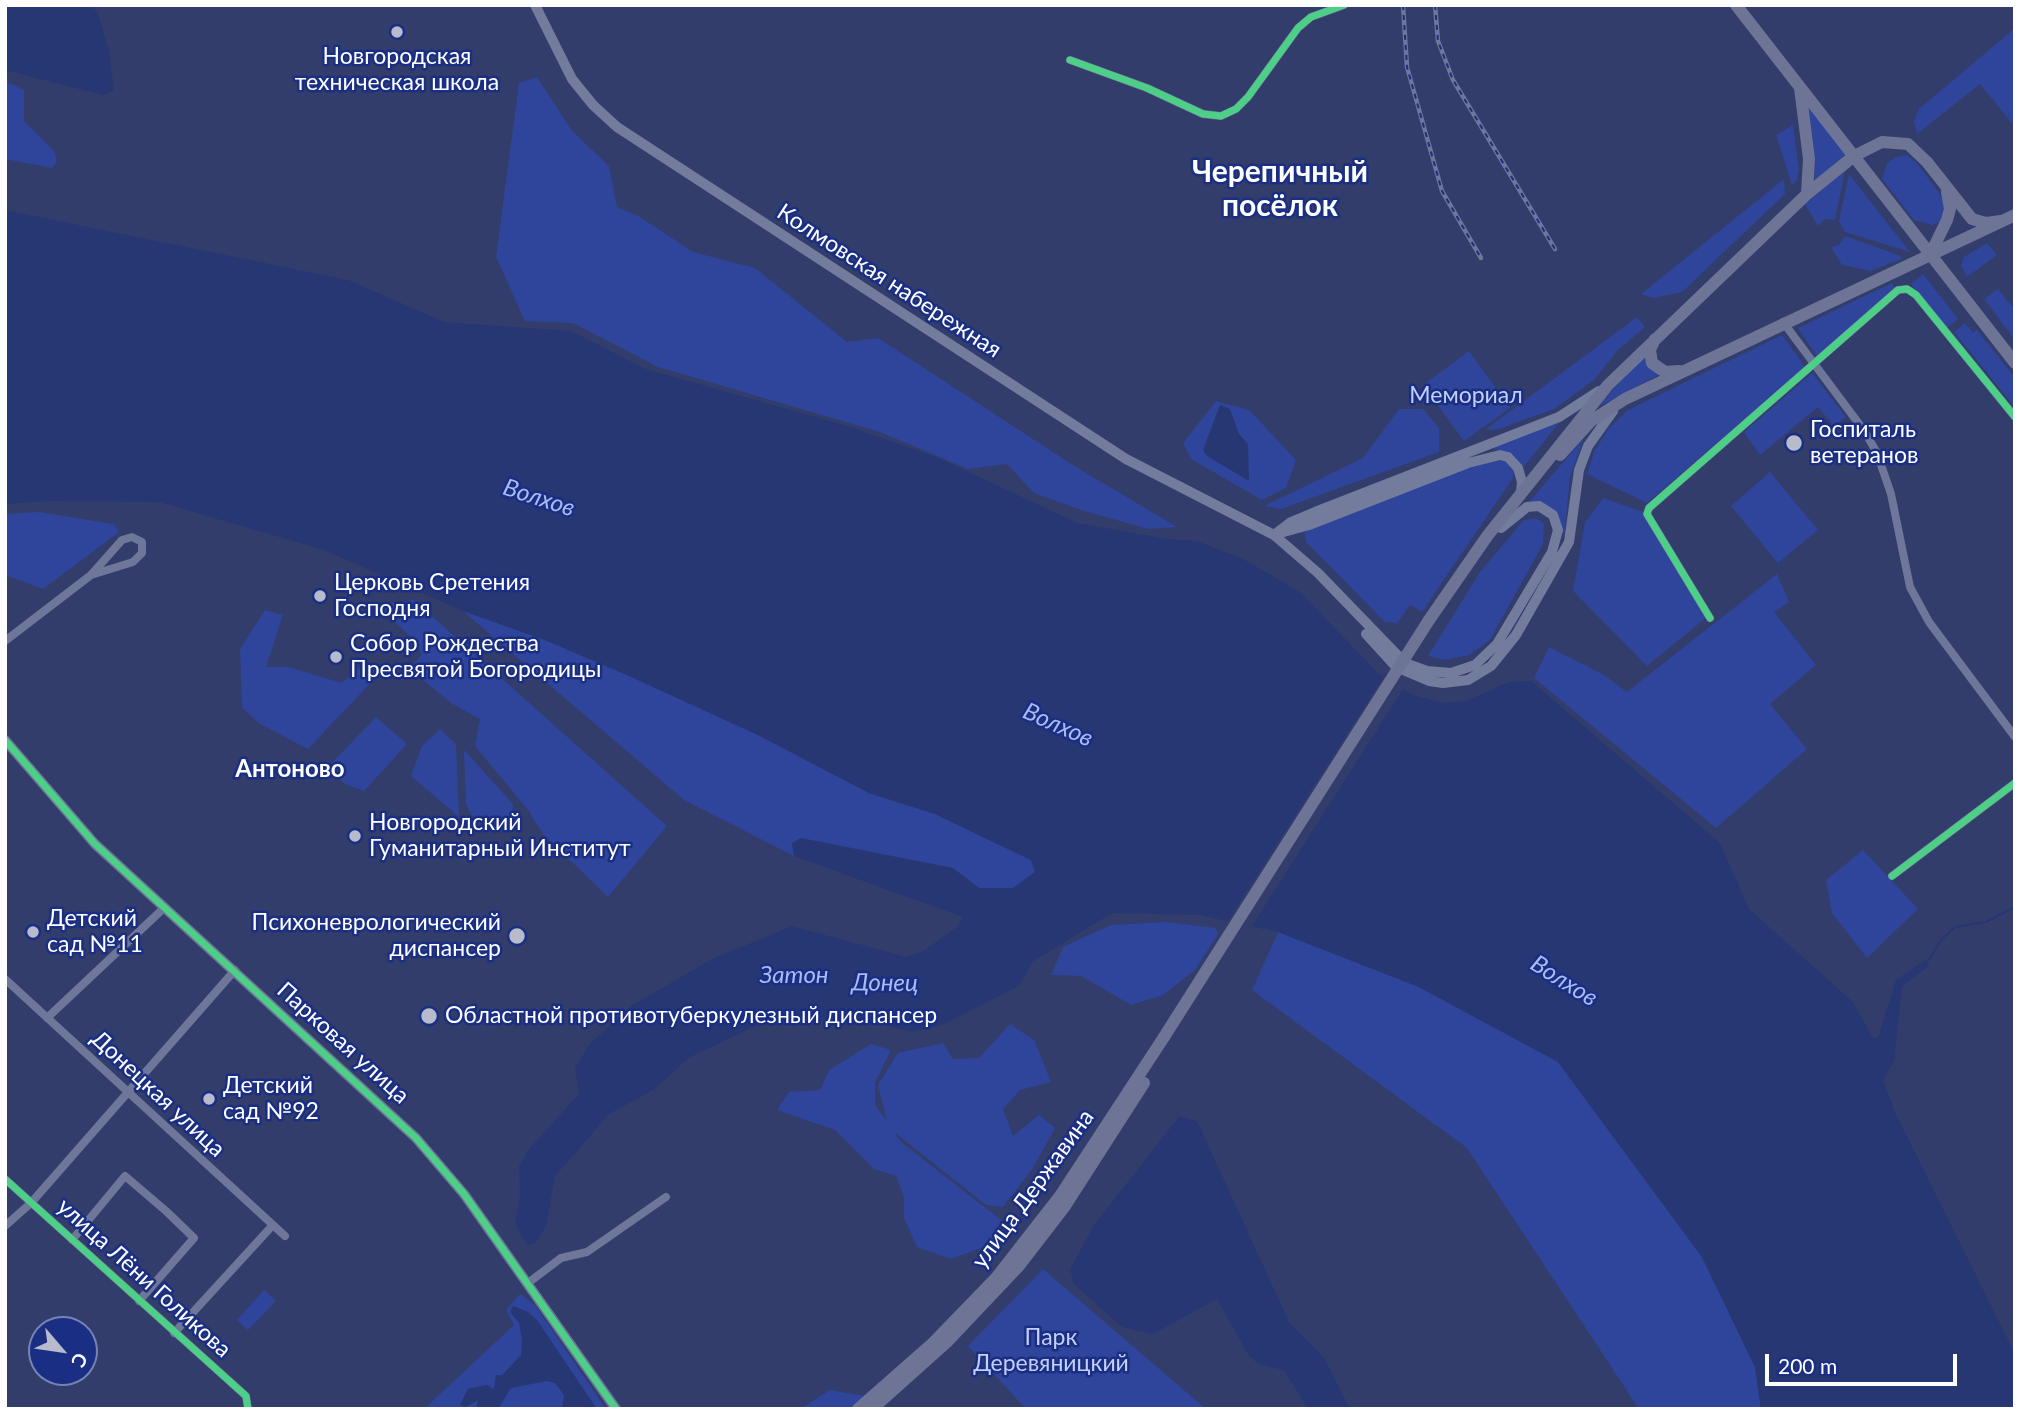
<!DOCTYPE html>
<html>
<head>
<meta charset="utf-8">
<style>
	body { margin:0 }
	#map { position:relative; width:2020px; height:1414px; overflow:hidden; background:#323d6b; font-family:Lato,sans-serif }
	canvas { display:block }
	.frame { position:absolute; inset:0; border:7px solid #fff; pointer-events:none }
	.north { position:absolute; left:28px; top:1316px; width:70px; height:70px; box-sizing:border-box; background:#1a2f83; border:2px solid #7682b5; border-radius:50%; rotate:119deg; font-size:19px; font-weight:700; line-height:28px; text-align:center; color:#fff }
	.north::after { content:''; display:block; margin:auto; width:24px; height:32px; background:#b7bbcb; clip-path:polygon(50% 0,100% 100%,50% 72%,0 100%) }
	.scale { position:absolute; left:1765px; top:1354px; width:192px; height:32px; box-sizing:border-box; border:4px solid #fff; border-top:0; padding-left:9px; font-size:21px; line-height:24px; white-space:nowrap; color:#fff; -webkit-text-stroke:5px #1a2f83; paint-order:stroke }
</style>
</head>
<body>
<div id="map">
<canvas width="2020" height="1414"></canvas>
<div class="frame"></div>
<div class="north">С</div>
<div class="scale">200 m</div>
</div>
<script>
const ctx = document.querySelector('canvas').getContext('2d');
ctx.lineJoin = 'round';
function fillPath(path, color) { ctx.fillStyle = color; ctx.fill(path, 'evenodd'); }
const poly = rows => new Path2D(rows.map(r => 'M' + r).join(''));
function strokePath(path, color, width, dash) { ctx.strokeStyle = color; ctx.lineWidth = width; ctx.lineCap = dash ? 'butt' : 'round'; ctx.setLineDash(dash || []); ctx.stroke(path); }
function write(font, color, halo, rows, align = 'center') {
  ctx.font = font + ' Lato,sans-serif'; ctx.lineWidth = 5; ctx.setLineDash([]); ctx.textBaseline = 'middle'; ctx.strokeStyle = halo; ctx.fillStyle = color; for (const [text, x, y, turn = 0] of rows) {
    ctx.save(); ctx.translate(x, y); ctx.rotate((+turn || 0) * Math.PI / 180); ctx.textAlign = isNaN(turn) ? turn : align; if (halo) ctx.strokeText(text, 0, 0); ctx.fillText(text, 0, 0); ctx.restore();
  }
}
fillPath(poly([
	[2015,28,2015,127,1980,84,1917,134,1914,121,1919,109],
	[537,77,572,131,609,166,617,207,640,217,693,252,755,268,847,342,878,338,1076,467,1177,527,1148,529,1081,510,1034,493,1007,464,968,469,880,432,658,367,573,323,525,321,496,257,519,83],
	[5,81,24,90,24,121,54,151,57,161,52,168,5,159],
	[1807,104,1846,154,1815,181,1813,143],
	[1793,125,1799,170,1797,180,1792,185,1776,135],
	[1907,155,1918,164,1946,203,1941,221,1933,225,1914,220,1882,179,1887,163,1896,157],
	[1845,171,1835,220,1825,219,1818,226,1805,204],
	[1849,174,1910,252,1845,232,1839,221],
	[1784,179,1785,194,1682,292,1653,298,1641,294],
	[1845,236,1898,255,1903,258,1871,271,1842,265,1831,247,1839,245],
	[1987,243,1997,255,1967,277,1961,266,1964,257],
	[1923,274,1958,319,1946,329,1911,284],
	[1892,283,1895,288,1817,357,1798,328],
	[1998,289,2015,310,2015,340,1984,299],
	[1637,317,1645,327,1618,350,1595,379,1554,409,1496,430,1486,429],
	[1965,323,1973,333,1977,330,2015,378,2015,407,1954,332],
	[1782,335,1805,367,1647,503,1587,474,1595,450,1609,428,1628,410],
	[1469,351,1510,408,1464,441,1423,385],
	[1645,353,1647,365,1659,375,1598,407],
	[1812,373,1846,417,1834,426,1818,407,1760,455,1744,432],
	[1216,401,1249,410,1296,460,1286,488,1262,500,1191,459,1183,443],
	[1399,409,1423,409,1439,428,1439,452,1281,509,1264,506,1363,458],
	[1563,418,1522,469,1507,452,1492,448],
	[1584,438,1570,477,1564,537,1559,520,1529,502],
	[1504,460,1514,470,1513,478,1422,612,1410,605,1397,623,1385,622,1306,542,1304,530,1468,466],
	[1770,472,1818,530,1778,563,1731,506],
	[1603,498,1643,512,1707,617,1647,666,1573,591,1585,523],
	[39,512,114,524,119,532,43,589,5,575,5,514],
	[1536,518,1544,523,1543,544,1490,640,1469,655,1444,660,1428,656,1480,572,1524,520],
	[1777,574,1789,602,1774,612,1816,665,1770,704,1807,749,1716,828,1534,678,1549,647,1604,675,1627,692],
	[414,600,667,826,608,897,543,834,528,810,475,746,480,719,451,703,410,669,421,655,418,644,377,605],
	[265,610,283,615,266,667,288,667,342,683,365,662,379,674,308,749,260,724,242,708,240,649],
	[463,611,545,640,630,676,758,735,869,793,935,814,1031,860,1035,872,1012,889,979,888,952,868,792,843,794,856,684,800],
	[376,717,407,744,364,791,345,784,328,767],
	[440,729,456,744,459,817,411,776,422,746],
	[464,750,513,804,512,815,500,829,488,829,471,814,466,804],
	[1863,850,1918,909,1867,958,1832,913,1826,880],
	[1167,922,1216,928,1218,934,1195,970,1163,995,1131,1005,1081,976,1051,975,1063,947,1111,925],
	[1278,932,1419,987,1558,1062,1702,1257,1755,1367,1761,1409,1639,1409,1467,1148,1252,990],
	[1010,1024,1034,1040,1051,1082,1020,1090,1003,1109,1013,1136,1039,1115,1055,1128,1033,1168,1003,1207,986,1205,894,1132,901,1142,1001,1220,989,1245,951,1259,917,1247,904,1218,904,1197,896,1176,874,1169,835,1130,777,1110,789,1092,820,1090,829,1070,871,1044,891,1050,875,1083,875,1105,887,1121,878,1085,898,1053,943,1043,953,1059,979,1058],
	[1043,1269,1206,1409,1026,1409,968,1346],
	[264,1290,276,1301,248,1330,237,1320],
	[520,1294,535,1305,606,1409,424,1409,514,1325,506,1310],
	[830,1390,865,1396,848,1409,800,1409]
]), '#2e459b');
fillPath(poly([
	[5,5,89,5,97,11,109,51,114,90,103,95,5,70],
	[5,210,348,280,444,322,571,331,646,369,844,425,939,458,1077,523,1167,539,1197,541,1245,560,1301,593,1378,673,1413,695,1443,703,1466,701,1509,682,1531,681,1720,843,1749,909,1852,1001,1873,1038,1878,1038,1896,980,1925,960,1929,966,1902,986,1894,1061,1883,1080,1896,1114,2015,1354,2015,1409,1761,1409,1755,1367,1702,1257,1558,1062,1419,987,1278,932,1199,915,1112,913,1032,962,1019,986,942,1025,912,1032,860,1019,766,1021,690,1057,653,1090,609,1114,555,1176,546,1226,536,1242,527,1245,515,1223,520,1194,519,1166,529,1149,579,1094,575,1068,589,1045,631,1006,712,959,792,926,906,957,922,952,957,927,963,917,794,856,792,843,801,838,953,868,979,888,1013,888,1035,872,1031,860,935,814,869,793,758,735,629,676,545,640,463,611,324,550,159,502,48,501,5,504],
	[1220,405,1230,409,1239,434,1248,444,1249,481,1207,456,1203,450],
	[1179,1117,1197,1121,1289,1322,1324,1358,1350,1409,1308,1409,1284,1370,1260,1365,1249,1356,1217,1299,1153,1334,1122,1327,1074,1284,1070,1269,1094,1225],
	[513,1306,528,1312,537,1320,597,1409,562,1409,564,1395,555,1383,547,1381,511,1388,498,1409,476,1409,478,1400,466,1407,460,1405,468,1389,487,1385,494,1389,496,1375,502,1375,521,1355,522,1339,519,1323,510,1312]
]), '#273774');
fillPath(poly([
	[1386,673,1405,686,1250,929,1226,924]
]), '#323d6b');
strokePath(poly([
	[1927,963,1941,940,1955,927,1986,922,2015,907]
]), '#273774', 2);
strokePath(poly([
	[1070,60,1147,88,1203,114,1221,116,1236,109,1248,97,1298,28,1311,17,1344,5],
	[1783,322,1865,432,1877,453,1891,494,1910,587,1929,622,2015,737],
	[1710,618,1647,514,1649,508,1898,290,1907,289,1916,295,2015,417],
	[5,641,91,575,122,540,132,537,142,542,142,553,133,562,91,575],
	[1892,876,2015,783],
	[5,979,285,1236],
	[47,1018,165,907],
	[5,1179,246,1396,248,1409],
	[5,1226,31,1203,235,970],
	[72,1240,125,1176,166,1211,194,1238,139,1301],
	[528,1283,561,1258,587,1252,666,1197],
	[174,1333,272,1226]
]), '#6e7699', 8);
strokePath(poly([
	[5,740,95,844,416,1138,464,1194,616,1409]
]), '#6e7699', 10);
strokePath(poly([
	[535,5,572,79,593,105,617,127,1126,459,1274,535,1318,573,1405,663,1427,671,1451,673,1475,665,1497,644,1552,552,1558,530,1553,515,1539,506,1527,507,1501,528],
	[1280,533,1309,525,1468,463,1500,455,1508,457,1518,468,1522,482,1521,492],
	[1274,535,1291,522,1315,512,1559,417,1599,391],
	[1366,634,1396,667,1429,681,1443,683,1468,680,1491,666,1516,635,1569,542,1579,470,1588,446,1613,411]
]), '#737c9d', 10);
strokePath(poly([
	[1736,5,2015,363],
	[1800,88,1809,159,1807,194],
	[1931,253,1947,220,1950,209,1947,192],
	[1655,339,1650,350,1652,363,1665,372,1679,371],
	[1560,455,1591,421,1625,399,2015,215],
	[1429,620,1488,535,1608,385,1807,194,1854,156,1882,142,1908,144,1927,162,1972,219,1986,223,2001,221],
	[858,1409,933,1343,996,1278,1060,1196,1164,1037],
	[872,1409,948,1341,1018,1267,1065,1206,1144,1083]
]), '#6d7496', 12);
const rail = poly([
	[1403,5,1407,67,1442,191,1481,258],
	[1435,5,1438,41,1453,80,1555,249]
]);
strokePath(rail, '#6e7799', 4.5);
strokePath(rail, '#1a2f83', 2, [5]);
strokePath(poly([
	[1164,1037,1429,620]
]), '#6d7496', 12);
strokePath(poly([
	[1070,60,1147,88,1203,114,1221,116,1236,109,1248,97,1298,28,1311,17,1344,5],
	[1710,618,1647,514,1649,508,1898,290,1907,289,1916,295,2015,417],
	[5,740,95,844,416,1138,464,1194,616,1409],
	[1892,876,2015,783],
	[5,1179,246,1396,248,1409]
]), '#4dcf88', 7);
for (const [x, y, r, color] of [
	[397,32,7,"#b7bbcb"],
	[1794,443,9,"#b7bbcb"],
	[320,596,7,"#b7bbcb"],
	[336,657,7,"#b7bbcb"],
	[355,836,7,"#b7bbcb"],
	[33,932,7,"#b7bbcb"],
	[517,936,9,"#b7bbcb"],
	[429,1016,9,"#b7bbcb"],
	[209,1099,7,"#b7bbcb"]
]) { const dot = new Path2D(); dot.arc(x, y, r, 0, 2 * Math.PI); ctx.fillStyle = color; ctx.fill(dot); strokePath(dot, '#1a2f83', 2.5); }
write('23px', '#fff', '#1a2f83', [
	["Новгородская",397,57,"center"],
	["техническая школа",397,83,"center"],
	["Госпиталь",1810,430],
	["ветеранов",1810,456],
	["Церковь Сретения",334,583],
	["Господня",334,609],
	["Собор Рождества",350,644],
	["Пресвятой Богородицы",350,670],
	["Новгородский",369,823],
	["Гуманитарный Институт",369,849],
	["Детский",47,919],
	["сад №11",47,945],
	["Психоневрологический",501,923,"right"],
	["диспансер",501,949,"right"],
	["Областной противотуберкулезный диспансер",445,1016],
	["Детский",223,1086],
	["сад №92",223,1112]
], 'left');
write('23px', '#fff', '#1a2f83', [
	["Колмовская набережная",889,281,33],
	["Парковая улица",343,1043,42],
	["Донецкая улица",158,1094,43],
	["улица Державина",1033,1189,-54],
	["улица Лёни Голикова",144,1278,42]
]);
write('23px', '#c3cff8', '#1a2f83', [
	["Мемориал",1466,396],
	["Парк",1051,1338],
	["Деревяницкий",1051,1364]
]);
write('italic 24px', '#aabaf3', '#1a2f83', [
	["Волхов",539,498,18],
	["Волхов",1058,725,24],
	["Затон",794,975],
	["Волхов",1564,981,32],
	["Донец",885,983,1]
]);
write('bold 24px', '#fff', '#1a2f83', [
	["Антоново",290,769]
]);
write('bold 30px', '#fff', '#1a2f83', [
	["Черепичный",1280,172],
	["посёлок",1280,206]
]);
</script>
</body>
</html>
